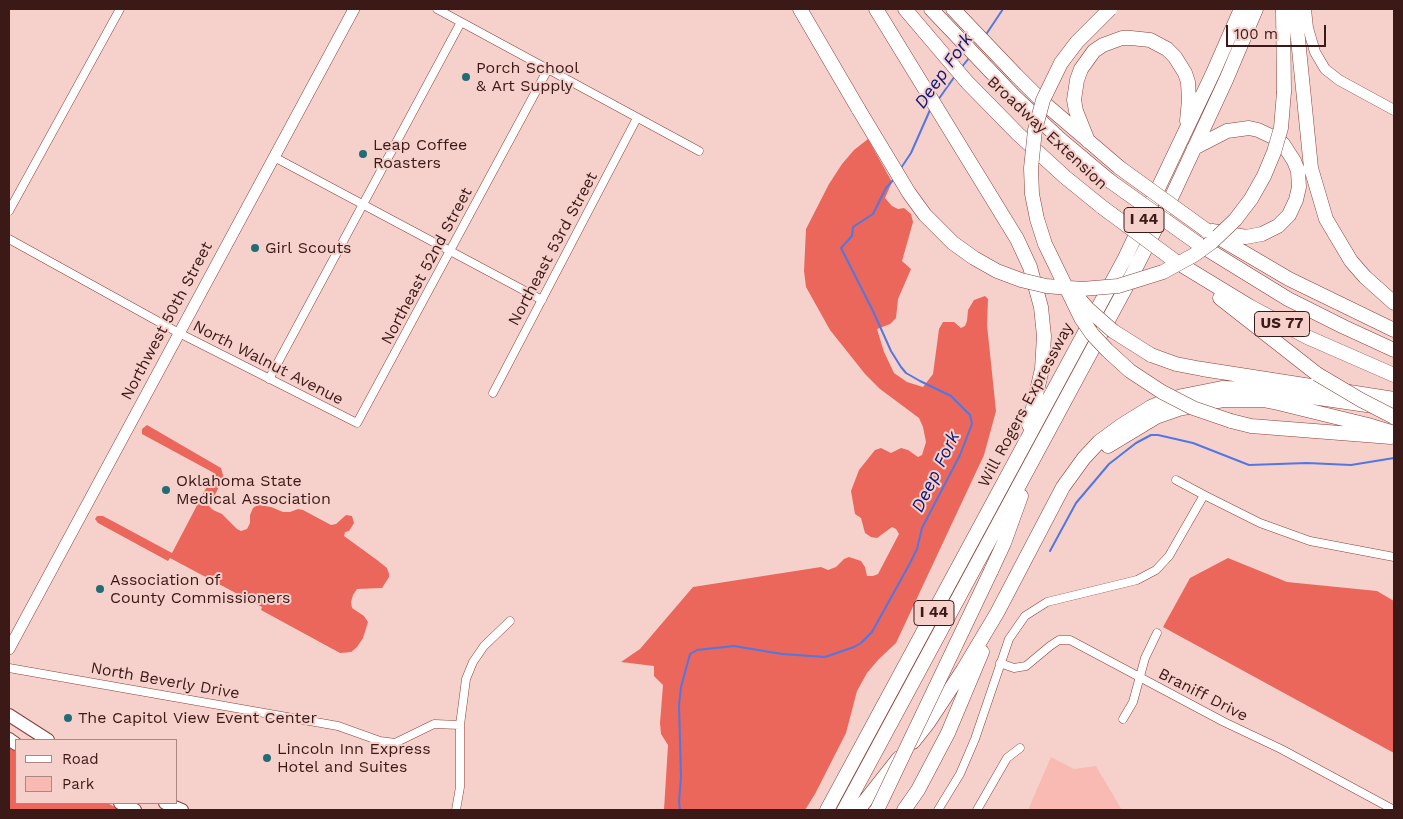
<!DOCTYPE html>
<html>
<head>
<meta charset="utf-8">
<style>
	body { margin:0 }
	#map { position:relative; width:1403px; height:819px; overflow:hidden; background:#f6d1cc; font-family:"Work Sans",sans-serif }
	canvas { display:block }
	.frame { position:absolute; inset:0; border:10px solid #3a1916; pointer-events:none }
	.legend { position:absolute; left:15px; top:739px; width:162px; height:65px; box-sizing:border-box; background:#f6d1cc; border:1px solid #ab8783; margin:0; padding:6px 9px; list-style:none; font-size:15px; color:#3a1916 }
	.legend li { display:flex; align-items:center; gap:10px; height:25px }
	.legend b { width:25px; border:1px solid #ab8783 }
	.scale { position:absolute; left:1226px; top:25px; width:100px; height:22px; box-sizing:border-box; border:2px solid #3a1916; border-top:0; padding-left:6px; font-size:15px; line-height:18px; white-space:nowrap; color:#3a1916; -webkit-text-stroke:4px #f6d1cc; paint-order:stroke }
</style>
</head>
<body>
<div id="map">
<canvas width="1403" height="819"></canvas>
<div class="frame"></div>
<ul class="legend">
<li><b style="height:6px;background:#fff"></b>Road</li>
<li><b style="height:14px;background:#f8bab2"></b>Park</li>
</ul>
<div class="scale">100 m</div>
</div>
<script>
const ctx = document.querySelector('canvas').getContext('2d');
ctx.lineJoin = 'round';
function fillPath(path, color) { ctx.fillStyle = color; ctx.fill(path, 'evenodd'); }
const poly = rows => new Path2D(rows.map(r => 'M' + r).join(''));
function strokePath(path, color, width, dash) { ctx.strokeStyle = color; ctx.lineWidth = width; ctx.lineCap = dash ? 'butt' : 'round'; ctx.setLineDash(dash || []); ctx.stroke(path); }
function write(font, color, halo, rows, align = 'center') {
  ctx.font = font + ' "Work Sans",sans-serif'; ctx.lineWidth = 4; ctx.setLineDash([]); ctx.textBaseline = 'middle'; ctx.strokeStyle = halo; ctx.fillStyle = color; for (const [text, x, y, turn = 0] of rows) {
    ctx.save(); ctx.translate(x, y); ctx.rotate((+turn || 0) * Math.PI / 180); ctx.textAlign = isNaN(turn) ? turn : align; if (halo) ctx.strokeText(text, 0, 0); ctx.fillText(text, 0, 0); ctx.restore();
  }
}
fillPath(poly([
	[1051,757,1074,769,1096,766,1122,810,1028,810]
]), '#f8bab2');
fillPath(poly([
	[868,139,892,182,885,198,892,206,898,209,904,208,911,214,913,222,902,261,911,269,898,299,896,318,890,324,877,329,884,352,894,373,907,382,923,387,933,374,939,329,943,322,954,322,961,328,965,326,967,321,968,310,974,300,985,296,988,299,987,325,996,411,984,455,896,643,878,660,867,673,857,691,846,733,815,794,805,810,664,810,668,745,661,734,660,723,663,685,654,676,654,666,621,662,640,649,693,587,821,567,828,570,836,567,844,559,849,557,861,561,865,567,867,576,873,576,878,574,899,534,896,529,892,527,877,538,871,537,865,533,861,518,855,514,851,491,859,470,875,450,881,448,891,453,901,448,908,450,918,457,922,455,926,442,923,427,919,418,880,389,865,374,830,330,806,287,804,271,806,229,829,184,842,164,854,150],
	[147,425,221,468,223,475,223,479,209,506,213,510,222,514,237,529,241,531,247,529,250,523,250,515,253,508,258,505,271,507,283,512,290,512,298,509,303,510,331,525,336,524,346,515,352,516,354,523,349,531,345,532,344,536,377,560,387,568,389,574,389,577,382,588,357,589,353,595,351,602,352,608,364,616,368,622,363,638,357,647,351,652,340,653,261,610,262,607,170,558,168,561,98,523,95,519,97,516,103,516,172,553,214,473,142,434,142,429],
	[1228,558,1287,582,1377,591,1394,601,1394,753,1163,627,1190,578],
	[9,746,16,751,16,803,107,803,121,810,9,810]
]), '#eb665b');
strokePath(poly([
	[985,36,1003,9],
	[961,68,969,58],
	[938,100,955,76],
	[901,168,911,153,930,110],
	[1050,551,1076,503,1109,464,1136,443,1151,435,1158,435,1193,443,1249,465,1307,463,1351,465,1394,458],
	[680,810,679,802,681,777,679,705,681,687,690,654,697,650,734,646,782,654,825,657,854,647,861,643,872,632,909,565,917,549,922,528,960,455,972,424,970,415,951,396,920,381,906,373,901,367,891,351,873,311,841,248,852,236,853,227,873,214,886,188,895,178]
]), '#5277e1', 2);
const minor = poly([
	[437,9,699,151],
	[274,157,542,300],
	[9,211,120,9],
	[9,239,179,333,357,423,548,69],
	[269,379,461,22],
	[493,393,637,118],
	[1204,495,1260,523,1310,541,1394,557],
	[1000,663,1014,668,1026,666,1050,646,1059,640,1070,640,1224,722,1281,749,1394,810],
	[9,668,338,726,380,741,395,743,434,724,460,725],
	[1123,719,1133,702,1145,658,1157,633],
	[456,810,460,787,460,725,466,679,473,662,484,646,510,621],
	[938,810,960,774,975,739,1009,639,1025,616,1047,602,1137,580,1156,570,1169,556,1204,495,1176,480],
	[977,810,1007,758,1020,748]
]);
const tertiary = poly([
	[1306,9,1308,28,1315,52,1325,69,1339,80,1394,110]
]);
const secondary = poly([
	[9,649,354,9]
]);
const primary = poly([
	[9,715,48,740],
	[9,739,16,744],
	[120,803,135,810],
	[165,803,182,810]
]);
const motorway = poly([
	[800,9,859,110],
	[876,9,1017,239,1030,267,1041,307,1044,336,1042,369,1029,425],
	[905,9,967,82,1018,134,1065,177,1102,207],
	[931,9,1014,96,1060,139,1110,181],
	[953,9,1016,75,1044,103,1120,168],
	[1283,9,1284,92],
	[1295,9,1311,168,1326,219,1351,261,1365,277,1394,303],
	[1088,141,1076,111,1074,100,1077,80,1081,69,1094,51,1103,45,1122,38,1131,38,1150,40,1167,49,1175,57,1185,73,1188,82,1189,100,1187,121],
	[1194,148,1227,131,1249,128,1258,130,1275,138,1283,144,1294,161,1298,171,1299,187,1296,200,1289,215,1278,226,1262,234,1246,237,1212,231],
	[1214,235,1289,279,1394,330],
	[1197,243,1288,299,1344,327,1394,350],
	[1175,261,1249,306,1307,337,1394,375],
	[1220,298,1317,374],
	[1151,355,1176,364,1202,369,1394,399],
	[1231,421,1251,426,1391,437],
	[1108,446,1156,417,1179,409,1224,400,1263,400,1278,403,1368,425,1394,433],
	[991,571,1004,543,1021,496],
	[913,742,928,723,963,670,997,613,1063,487,1084,458,1099,442,1122,425,1151,407,1165,401,1182,396,1222,388,1257,389,1394,409],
	[827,810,1125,258,1213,73,1241,9],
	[844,810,1125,289,1173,194,1226,80,1256,9],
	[858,810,899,758],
	[904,810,918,790,948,733,982,652]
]);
strokePath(minor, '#8c3f38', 9);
strokePath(tertiary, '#8c3f38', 11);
strokePath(secondary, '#8c3f38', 12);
strokePath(primary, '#8c3f38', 14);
strokePath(motorway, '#8c3f38', 15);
strokePath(minor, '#fff', 8);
strokePath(tertiary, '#fff', 10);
strokePath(secondary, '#fff', 11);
strokePath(primary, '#fff', 12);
strokePath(motorway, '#fff', 14);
const motorwayBridge = poly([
	[1110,9,1077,42,1061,63,1043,100,1035,130,1031,168,1032,194,1037,219,1045,244,1081,318,1092,334,1107,350,1130,371,1162,392,1193,408,1231,421],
	[859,110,909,193,925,215,953,243,974,258,997,271,1021,280,1046,286,1082,289,1118,286,1163,272,1194,255,1212,242,1235,220,1251,199,1264,176,1274,152,1281,128,1284,92],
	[1120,168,1206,230],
	[1110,181,1197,243],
	[1102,207,1175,261],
	[1075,294,1088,309,1113,331,1151,355],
	[1317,374,1361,400,1394,417],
	[877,810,991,571]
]);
strokePath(motorwayBridge, '#8c3f38', 15, []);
strokePath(motorwayBridge, '#fff', 14);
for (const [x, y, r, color] of [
	[466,77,5,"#216c75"],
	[363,154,5,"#216c75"],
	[255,248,5,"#216c75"],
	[166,490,5,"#216c75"],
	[100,589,5,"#216c75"],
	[68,718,5,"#216c75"],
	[267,758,5,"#216c75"]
]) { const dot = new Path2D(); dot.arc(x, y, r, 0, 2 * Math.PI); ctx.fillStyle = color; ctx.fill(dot); strokePath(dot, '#f6d1cc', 2); }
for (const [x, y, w] of [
	[1144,220,40],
	[1282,324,55],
	[934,613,40]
]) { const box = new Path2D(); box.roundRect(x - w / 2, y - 12.5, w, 25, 4); ctx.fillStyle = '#f6d1cc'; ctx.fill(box); strokePath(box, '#3a1916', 1); }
write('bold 15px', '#3a1916', null, [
	["I 44",1144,220],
	["US 77",1282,324],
	["I 44",934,613]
]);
write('16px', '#3a1916', '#f6d1cc', [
	["Porch School",476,68],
	["& Art Supply",476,86],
	["Leap Coffee",373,145],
	["Roasters",373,163],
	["Girl Scouts",265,248],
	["Oklahoma State",176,481],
	["Medical Association",176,499],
	["Association of",110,580],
	["County Commissioners",110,598],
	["The Capitol View Event Center",78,718],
	["Lincoln Inn Express",277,749],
	["Hotel and Suites",277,767]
], 'left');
write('16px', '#3a1916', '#f6d1cc', [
	["Broadway Extension",1047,133,43],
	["Northeast 53rd Street",553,249,-62],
	["Northeast 52nd Street",427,266,-62],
	["Northwest 50th Street",167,321,-62],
	["North Walnut Avenue",268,363,27],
	["Will Rogers Expressway",1026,405,-62],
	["North Beverly Drive",165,681,10],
	["Braniff Drive",1203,695,27]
]);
write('italic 18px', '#0b1676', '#f6d1cc', [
	["Deep Fork",944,71,-55],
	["Deep Fork",936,472,-64]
]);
</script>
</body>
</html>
